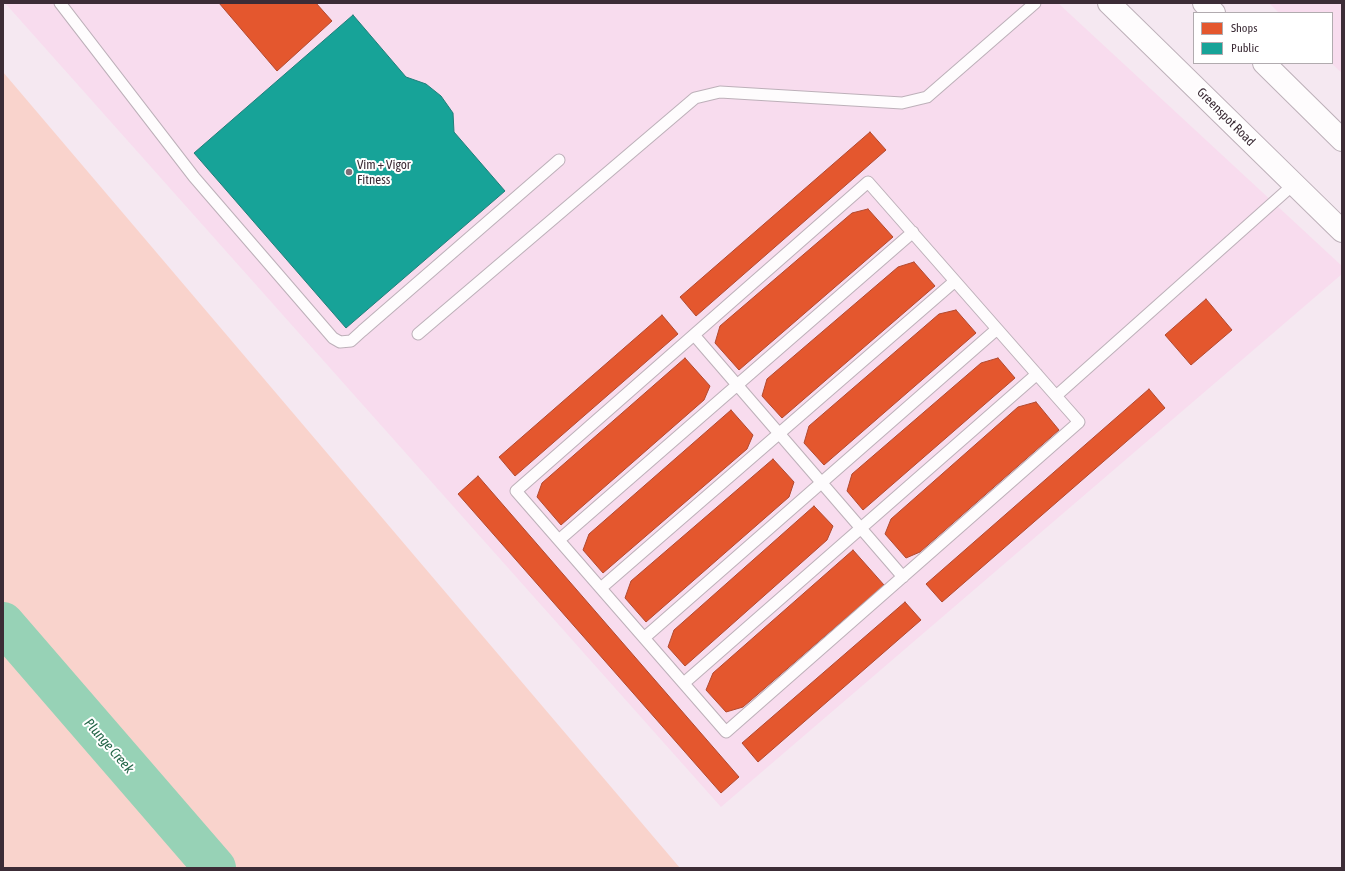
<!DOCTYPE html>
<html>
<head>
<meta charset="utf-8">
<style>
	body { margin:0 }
	#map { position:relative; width:1345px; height:871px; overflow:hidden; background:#f5e8f1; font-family:"Asap Condensed",sans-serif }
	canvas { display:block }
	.frame { position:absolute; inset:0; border:4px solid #3c2c36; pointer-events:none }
	.legend { position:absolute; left:1193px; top:12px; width:140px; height:52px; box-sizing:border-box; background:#fff; border:1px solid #b1abaf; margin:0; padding:5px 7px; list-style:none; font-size:12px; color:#3c2c36 }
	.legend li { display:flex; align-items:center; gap:8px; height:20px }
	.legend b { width:20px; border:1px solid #b1abaf }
</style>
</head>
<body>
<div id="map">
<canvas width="1345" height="871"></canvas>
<div class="frame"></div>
<ul class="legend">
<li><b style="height:11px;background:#e4572e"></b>Shops</li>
<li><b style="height:11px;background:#17a398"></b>Public</li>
</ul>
</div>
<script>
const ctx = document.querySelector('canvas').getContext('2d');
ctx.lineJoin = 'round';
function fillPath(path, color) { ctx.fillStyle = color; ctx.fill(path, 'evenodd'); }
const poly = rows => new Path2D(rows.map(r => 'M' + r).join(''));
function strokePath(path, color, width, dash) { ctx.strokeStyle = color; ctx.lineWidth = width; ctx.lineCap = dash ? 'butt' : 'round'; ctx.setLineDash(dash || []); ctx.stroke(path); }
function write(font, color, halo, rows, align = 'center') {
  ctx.font = font + ' "Asap Condensed",sans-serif'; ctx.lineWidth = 4; ctx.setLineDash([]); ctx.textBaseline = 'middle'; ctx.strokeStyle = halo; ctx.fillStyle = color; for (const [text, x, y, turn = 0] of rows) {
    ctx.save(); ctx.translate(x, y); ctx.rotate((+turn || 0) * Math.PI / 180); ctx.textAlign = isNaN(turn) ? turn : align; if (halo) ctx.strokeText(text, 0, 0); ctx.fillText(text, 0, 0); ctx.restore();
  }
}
fillPath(poly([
	[5,3,1058,3,1342,266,1342,274,721,807],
	[1269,3,1342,3,1342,73,1331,63,1332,13,1279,13]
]), '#f8dcee');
fillPath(poly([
	[3,72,680,868,3,868]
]), '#f9d3cc');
const shops = poly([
	[219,3,316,3,332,21,277,71,219,3],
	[870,132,886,150,696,316,680,297,870,132],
	[868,209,893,237,739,370,715,343,720,326,852,213,868,209],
	[914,262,935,286,782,418,762,396,767,379,898,267,914,262],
	[1206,299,1232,330,1191,365,1165,335,1206,299],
	[956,310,976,333,824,465,804,443,809,426,939,314,956,310],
	[662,315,678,334,515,476,499,457,662,315],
	[685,358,710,386,704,400,561,525,537,497,542,483,685,358],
	[998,358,1015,378,863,510,847,491,852,474,981,363,998,358],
	[1149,389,1165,408,942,602,926,584,1149,389],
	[1036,402,1059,430,920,552,906,558,885,534,891,519,1018,407,1036,402],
	[731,410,753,435,747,449,603,573,583,550,589,534,731,410],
	[773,459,794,482,789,497,646,622,625,598,631,581,773,459],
	[478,476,739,777,721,793,458,494,478,476],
	[814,506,833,526,827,540,685,666,668,647,674,630,814,506],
	[853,550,884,585,743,707,726,712,706,690,713,673,853,550],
	[905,602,921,620,758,762,742,743,905,602]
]);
fillPath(shops, '#e4572e');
strokePath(shops, '#b24a30', 1);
const public = poly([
	[353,15,406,77,426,84,441,96,453,113,454,132,505,191,346,328,194,153,353,15]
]);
fillPath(public, '#17a398');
strokePath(public, '#227f7b', 1);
strokePath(poly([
	[3,623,215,868]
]), '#97d2b6', 42);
const lane = poly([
	[60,3,194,177,333,338,340,342,351,341,362,331,559,160],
	[418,334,695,98,720,92,902,103,927,97,1035,3],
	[694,335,903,577],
	[1056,396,868,182,516,491,726,732,1079,422,1056,396,1294,184],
	[559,540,913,232],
	[601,588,955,281],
	[644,638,997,329],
	[684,683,1037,374]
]);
const secondary = poly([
	[1109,3,1342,231],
	[1204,3,1214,13],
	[1264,63,1342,140]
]);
strokePath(lane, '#bdb0b9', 13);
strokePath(secondary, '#bdb0b9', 24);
strokePath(lane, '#fefcfd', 11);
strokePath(secondary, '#fefcfd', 22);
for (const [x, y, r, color] of [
	[349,172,4,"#7d6e77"]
]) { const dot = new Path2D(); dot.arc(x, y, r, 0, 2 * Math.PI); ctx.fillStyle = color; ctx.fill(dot); strokePath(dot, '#fff', 1.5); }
write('13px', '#3c2c36', '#fff', [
	["Greenspot Road",1226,117,45]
]);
write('13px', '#3c2c36', '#fff', [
	["Vim + Vigor",357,165],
	["Fitness",357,180]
], 'left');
write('italic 14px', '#246648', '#fff', [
	["Plunge Creek",109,746,49]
]);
</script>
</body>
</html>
